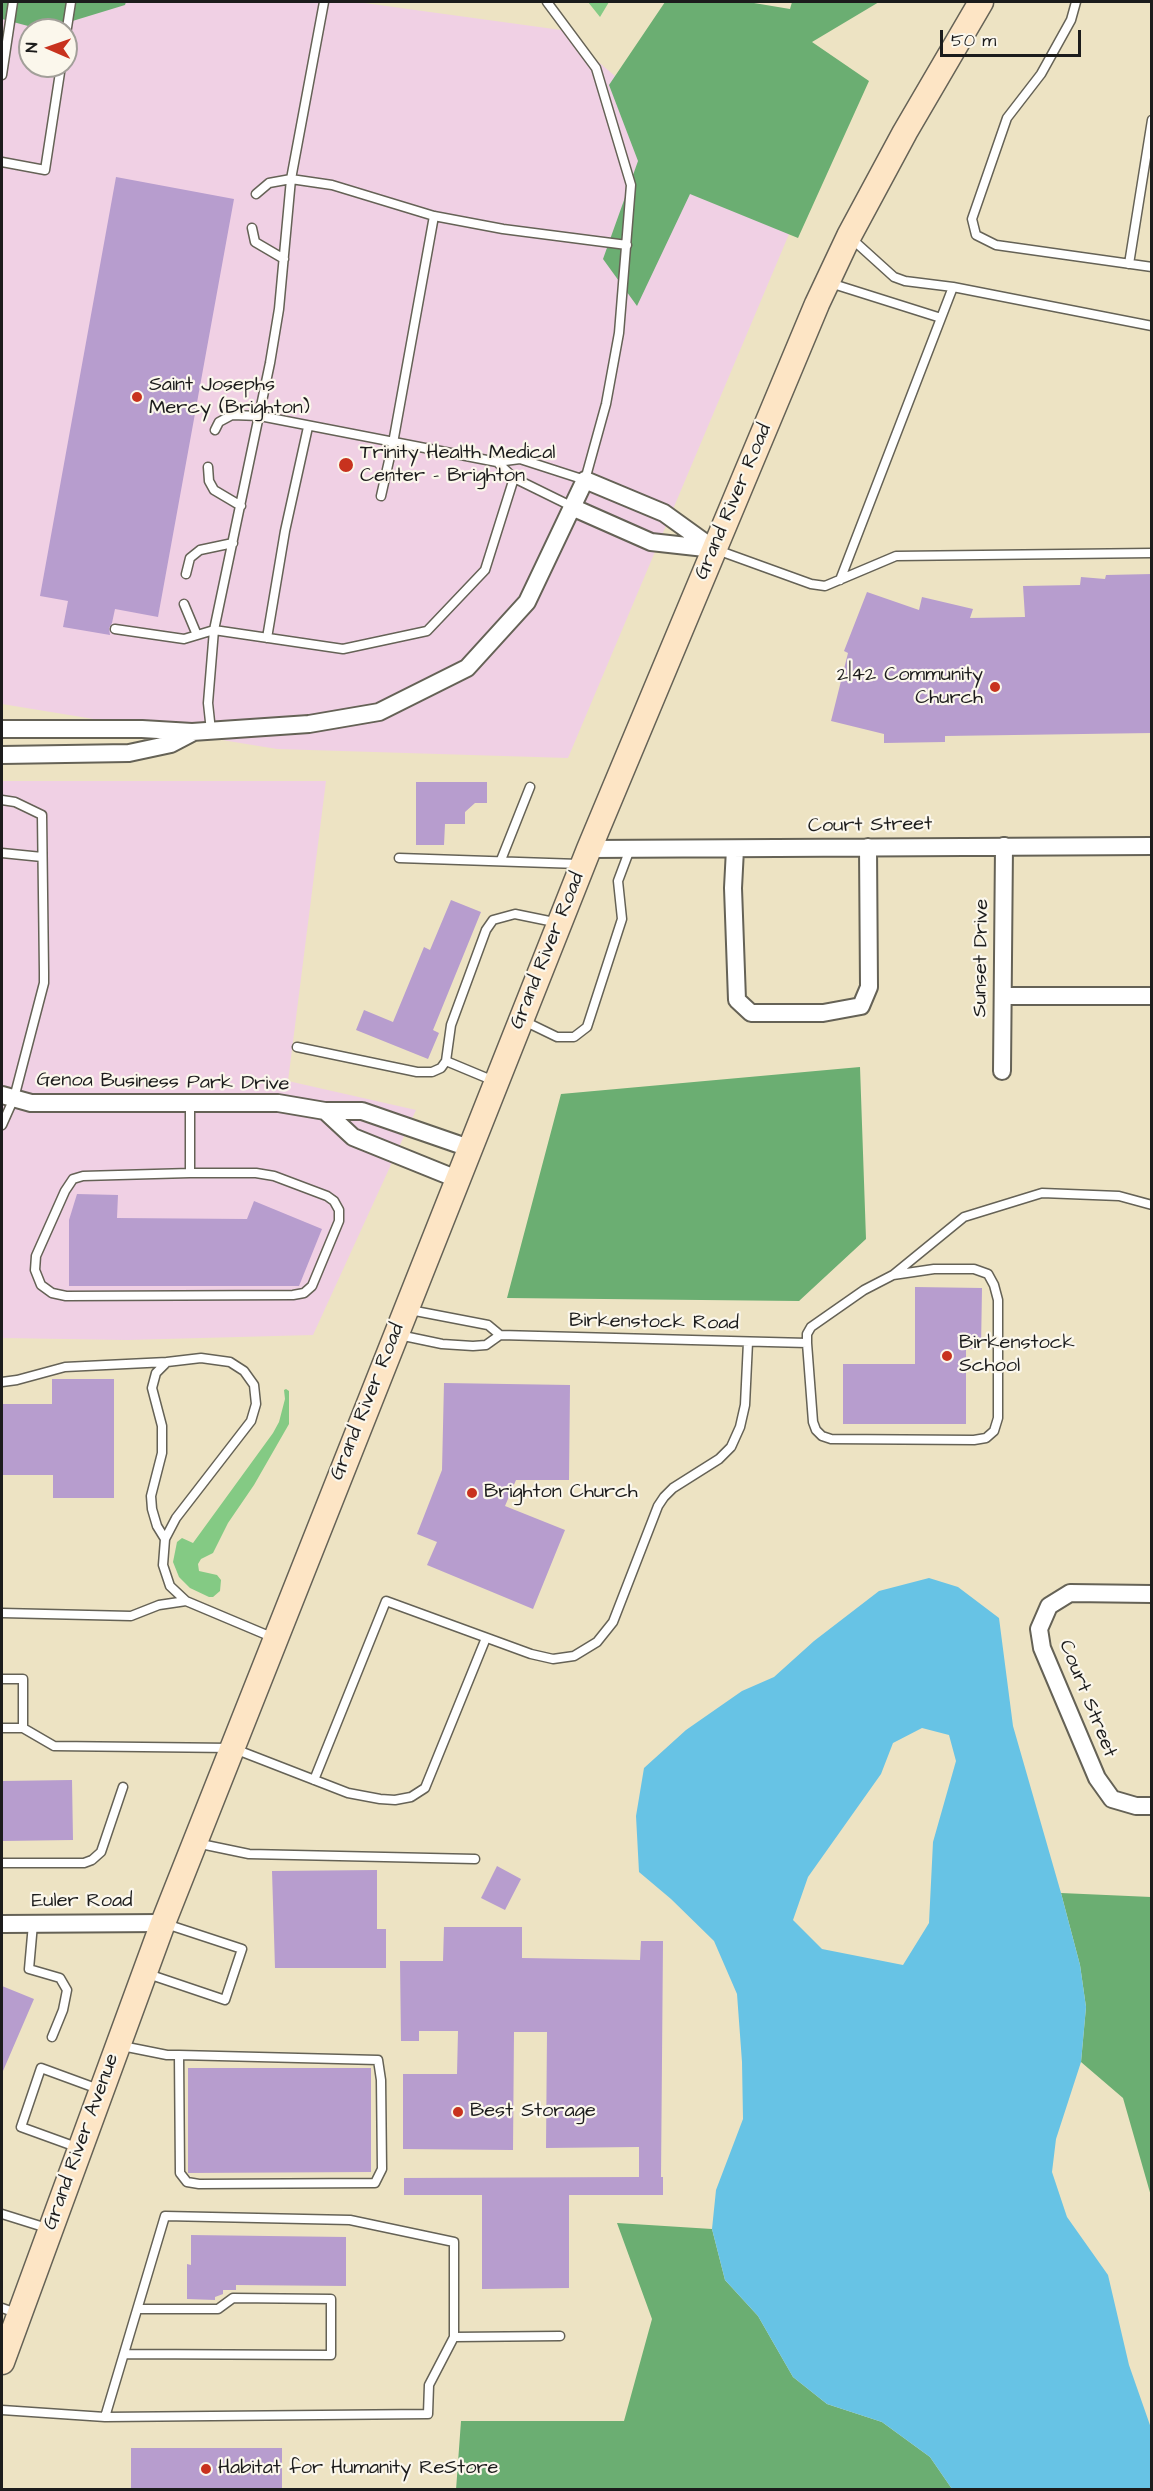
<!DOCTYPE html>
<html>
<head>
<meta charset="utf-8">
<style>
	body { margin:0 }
	#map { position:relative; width:1153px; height:2491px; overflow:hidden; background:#ede3c3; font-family:"Architects Daughter",sans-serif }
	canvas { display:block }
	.frame { position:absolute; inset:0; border:3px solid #1c1c1c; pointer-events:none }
	.north { position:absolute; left:18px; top:18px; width:60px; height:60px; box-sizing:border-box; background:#fbf7ec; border:2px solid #a29f99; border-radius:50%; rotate:272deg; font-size:16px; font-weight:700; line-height:24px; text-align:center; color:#1c1c1c }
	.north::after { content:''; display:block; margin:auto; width:21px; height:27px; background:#c8321e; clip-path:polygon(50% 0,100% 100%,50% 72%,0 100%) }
	.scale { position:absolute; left:940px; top:30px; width:141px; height:27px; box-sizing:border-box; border:3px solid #1c1c1c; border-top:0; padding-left:8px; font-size:18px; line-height:21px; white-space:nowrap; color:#1c1c1c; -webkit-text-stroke:4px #fbf7ec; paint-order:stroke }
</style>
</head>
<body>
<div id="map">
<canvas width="1153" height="2491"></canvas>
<div class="frame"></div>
<div class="north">N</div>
<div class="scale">50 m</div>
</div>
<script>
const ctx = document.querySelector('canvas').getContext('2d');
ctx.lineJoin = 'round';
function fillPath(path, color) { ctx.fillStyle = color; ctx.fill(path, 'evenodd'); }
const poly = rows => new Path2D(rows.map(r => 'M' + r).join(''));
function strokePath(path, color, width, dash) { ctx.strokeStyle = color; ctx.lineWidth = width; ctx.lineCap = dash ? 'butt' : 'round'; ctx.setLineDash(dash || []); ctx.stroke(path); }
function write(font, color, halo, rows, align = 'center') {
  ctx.font = font + ' "Architects Daughter",sans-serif'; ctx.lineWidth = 4.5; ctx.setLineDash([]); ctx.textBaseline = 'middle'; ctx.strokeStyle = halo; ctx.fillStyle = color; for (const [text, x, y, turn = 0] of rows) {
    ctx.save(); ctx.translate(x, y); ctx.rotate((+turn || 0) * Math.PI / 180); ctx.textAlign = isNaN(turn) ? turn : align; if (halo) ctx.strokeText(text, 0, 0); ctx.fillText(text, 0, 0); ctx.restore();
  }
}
fillPath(poly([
	[2,2,357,2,561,30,792,227,568,758,277,749,2,704],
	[30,30,66,30,66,66,30,66],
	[2,781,326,781,288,1081,416,1110,313,1335,127,1340,2,1338]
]), '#f0d0e4');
fillPath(poly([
	[588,2,609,2,600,17],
	[286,1389,289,1391,289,1424,254,1485,228,1523,213,1553,201,1559,198,1564,199,1571,217,1575,221,1580,220,1591,213,1597,209,1597,190,1588,179,1577,173,1562,177,1542,182,1538,193,1543,273,1433,279,1422,285,1399,284,1390]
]), '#84ca84');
fillPath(poly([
	[2,2,126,2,125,5,43,30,2,19],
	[665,2,748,2,790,9,792,2,879,2,812,42,869,81,798,238,690,194,637,306,603,259,638,161,609,85],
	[860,1067,866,1239,799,1301,507,1298,561,1094],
	[1061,1893,1151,1897,1151,2196,1123,2098,1081,2062,1086,2007,1080,1965],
	[617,2223,712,2229,725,2280,758,2316,793,2377,827,2404,882,2422,930,2457,952,2489,456,2490,461,2421,624,2421,652,2319]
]), '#6bae72');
fillPath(poly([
	[929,1578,958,1587,999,1618,1013,1726,1061,1893,1080,1965,1086,2007,1081,2062,1056,2139,1052,2172,1067,2217,1108,2275,1129,2365,1151,2428,1150,2489,952,2489,930,2457,882,2422,827,2404,793,2377,758,2316,725,2280,712,2229,716,2190,743,2119,742,2062,737,1994,714,1941,671,1899,639,1872,636,1816,644,1768,686,1730,742,1691,774,1677,814,1641,879,1591],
	[922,1728,949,1735,956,1761,933,1842,929,1923,903,1965,822,1949,793,1920,808,1877,881,1774,893,1743]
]), '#67c3e5');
fillPath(poly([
	[116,177,234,199,158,617,115,609,112,623,109,628,110,635,63,627,68,601,40,596],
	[1152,574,1152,733,945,736,945,742,884,743,884,734,831,721,848,653,844,651,867,592,919,610,922,597,973,609,970,618,1025,617,1023,586,1080,585,1081,577,1105,579,1106,575],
	[416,782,487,782,487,803,475,803,465,812,465,824,445,824,444,845,416,845],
	[451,900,481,912,433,1030,439,1033,428,1059,356,1030,364,1010,393,1022,424,947,430,950],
	[77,1194,118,1195,117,1218,247,1219,254,1201,322,1229,299,1286,69,1286,69,1220],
	[915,1287,982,1288,981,1349,966,1349,966,1424,843,1424,843,1364,915,1364],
	[52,1379,114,1379,114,1498,53,1498,53,1475,2,1475,2,1404,52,1404],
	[444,1383,570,1385,569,1480,516,1480,505,1506,565,1530,533,1609,427,1565,437,1542,417,1534,442,1470],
	[72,1780,73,1840,2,1841,2,1781],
	[497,1866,521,1879,505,1910,481,1898],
	[377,1870,377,1929,386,1929,386,1968,275,1968,272,1871],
	[444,1927,522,1927,522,1958,640,1960,641,1941,663,1941,661,2177,663,2177,663,2195,569,2195,569,2288,482,2289,482,2195,404,2195,404,2178,639,2177,639,2147,546,2148,547,2032,514,2032,513,2150,403,2149,403,2074,457,2074,458,2031,419,2031,419,2041,401,2041,400,1961,443,1961],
	[2,1986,34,1999,3,2071,2,2071],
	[188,2068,371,2068,371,2172,188,2173],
	[191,2235,346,2237,346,2286,236,2285,236,2290,223,2290,223,2294,215,2297,215,2300,187,2299,187,2264,191,2265],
	[131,2448,282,2448,282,2490,131,2490]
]), '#b79dce');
const lane = poly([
	[547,2,596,68,631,185,619,333,606,404,585,480,520,459,497,462,514,478,573,507],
	[1076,2,1071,20,1041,74,1007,118,972,219,976,235,996,245,1152,267],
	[66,34,71,2],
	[2,75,13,2],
	[2,162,45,170,61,66],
	[256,194,269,183,291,179,324,2],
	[252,228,255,242,284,259],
	[852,239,894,277,905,281,953,287],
	[1129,264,1152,120],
	[830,283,941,318],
	[215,430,219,422,232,415,260,416,497,462],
	[208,467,209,481,214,490,241,506],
	[381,496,393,443,434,216],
	[717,550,811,584,825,586,896,556,1152,553],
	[186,574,190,558,200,550,233,543],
	[840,580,953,287,1152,326],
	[184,604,197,635],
	[115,629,184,639,214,630,343,649,427,631,485,570,514,478],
	[267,638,285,531,308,427],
	[211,731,208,703,214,630,270,363,279,309,291,179,332,185,434,216,503,229,627,245],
	[2,800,15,802,42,815,44,972,44,983,14,1098,2,1125],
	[2,853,42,857],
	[399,858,579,864],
	[501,860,530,787],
	[524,1021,557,1037,574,1037,587,1027,622,919,618,881,630,849],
	[297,1047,417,1072,432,1072,441,1068,446,1061],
	[494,1081,446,1061,451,1025,486,930,493,920,515,914,559,923],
	[190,1103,190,1173,83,1176,73,1179,65,1191,36,1256,35,1270,41,1285,52,1293,66,1296,293,1295,304,1293,312,1286,339,1221,339,1210,334,1201,327,1196,274,1176,256,1173,190,1173],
	[934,1269,974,1269,988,1274,994,1285,998,1300,998,1418,994,1431,986,1438,974,1440,831,1439,822,1436,816,1430,813,1422,807,1343,807,1334,811,1327,864,1290,893,1275,934,1269],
	[893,1275,964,1217,1042,1193,1119,1196,1152,1205],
	[410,1310,488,1325,500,1335],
	[399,1335,442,1344,473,1346,486,1345,500,1335,807,1343],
	[2,1382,17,1380,65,1367,167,1362],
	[165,1539,157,1526,152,1509,151,1496,162,1453,162,1426,152,1388,156,1373,167,1362,201,1358,230,1362,244,1371,254,1385,256,1404,251,1421,176,1518,165,1539,163,1565,170,1586,186,1601,274,1638],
	[2,1613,131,1616,159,1605,186,1601],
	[2,1679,23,1679,23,1728],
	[2,1728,23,1728,54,1746,232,1748,348,1793,380,1799,395,1800,411,1797,425,1788,486,1638],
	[314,1780,386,1601,531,1654,553,1659,574,1656,597,1642,613,1622,658,1506,664,1497,673,1488,719,1459,731,1447,740,1427,745,1405,748,1342],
	[196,1843,249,1854,475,1859],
	[2,1863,84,1863,92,1860,101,1852,123,1787],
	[33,1924,29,1969,60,1978,67,1990,63,2010,52,2037],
	[148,1974,225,2000,242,1949,166,1924],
	[122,2046,167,2055,179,2055,378,2060,381,2080,382,2169,375,2183,199,2184,187,2182,180,2173,179,2055],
	[79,2148,21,2127,41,2068,101,2090],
	[2,2214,50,2229],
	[2,2308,19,2314],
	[454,2337,560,2336],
	[124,2354,331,2355,331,2299,233,2298,218,2309,138,2309],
	[2,2410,105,2417,428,2414,429,2385,454,2337,454,2242,350,2220,165,2216,105,2417]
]);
const street = poly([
	[2,729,142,729,192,732,309,724,379,712,467,668,527,602,585,480,664,513,714,549,651,542,574,508],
	[2,755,129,753,171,744,192,733],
	[589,849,1152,846],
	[735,849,733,888,737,1000,751,1013,823,1013,861,1006,869,987,868,847],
	[1003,996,1152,996],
	[1002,1071,1004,846],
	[2,1095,31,1103,278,1103,325,1111,362,1111,469,1148],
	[325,1111,353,1137,457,1179],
	[1152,1594,1070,1593,1049,1606,1039,1629,1042,1648,1097,1778,1112,1799,1136,1806,1152,1806],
	[2,1924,163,1923]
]);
const secondary = poly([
	[2,2362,163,1923,589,849,817,304,849,236,905,132,981,2]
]);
strokePath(lane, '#656256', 11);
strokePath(street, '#656256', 20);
strokePath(secondary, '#656256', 27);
strokePath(lane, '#fff', 8);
strokePath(street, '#fff', 16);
strokePath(secondary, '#fde5c5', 24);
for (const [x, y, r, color] of [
	[137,397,6,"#c8321e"],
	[346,465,8,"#c8321e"],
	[995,687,6,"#c8321e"],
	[947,1356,6,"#c8321e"],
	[472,1493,6,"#c8321e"],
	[458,2112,6,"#c8321e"],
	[206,2469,6,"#c8321e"]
]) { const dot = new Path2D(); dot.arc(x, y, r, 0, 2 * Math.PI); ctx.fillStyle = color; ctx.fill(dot); strokePath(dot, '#fbf7ec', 2); }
write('20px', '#1c1c1c', '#fbf7ec', [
	["Saint Josephs",149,386],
	["Mercy (Brighton)",149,409],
	["Trinity Health Medical",360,454],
	["Center - Brighton",360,477],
	["2|42 Community",983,676,"right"],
	["Church",983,699,"right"],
	["Birkenstock",959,1344],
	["School",959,1367],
	["Brighton Church",484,1493],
	["Best Storage",470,2112],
	["Habitat for Humanity ReStore",218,2469]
], 'left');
write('20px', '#1c1c1c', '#fbf7ec', [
	["Grand River Road",734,502,-67],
	["Court Street",870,826,-1],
	["Grand River Road",548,951,-68],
	["Sunset Drive",982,958,-89],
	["Genoa Business Park Drive",163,1083,1],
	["Birkenstock Road",654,1323,1],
	["Grand River Road",368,1402,-68],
	["Court Street",1087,1699,68],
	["Euler Road",82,1902],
	["Grand River Avenue",82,2142,-70]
]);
</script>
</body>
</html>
